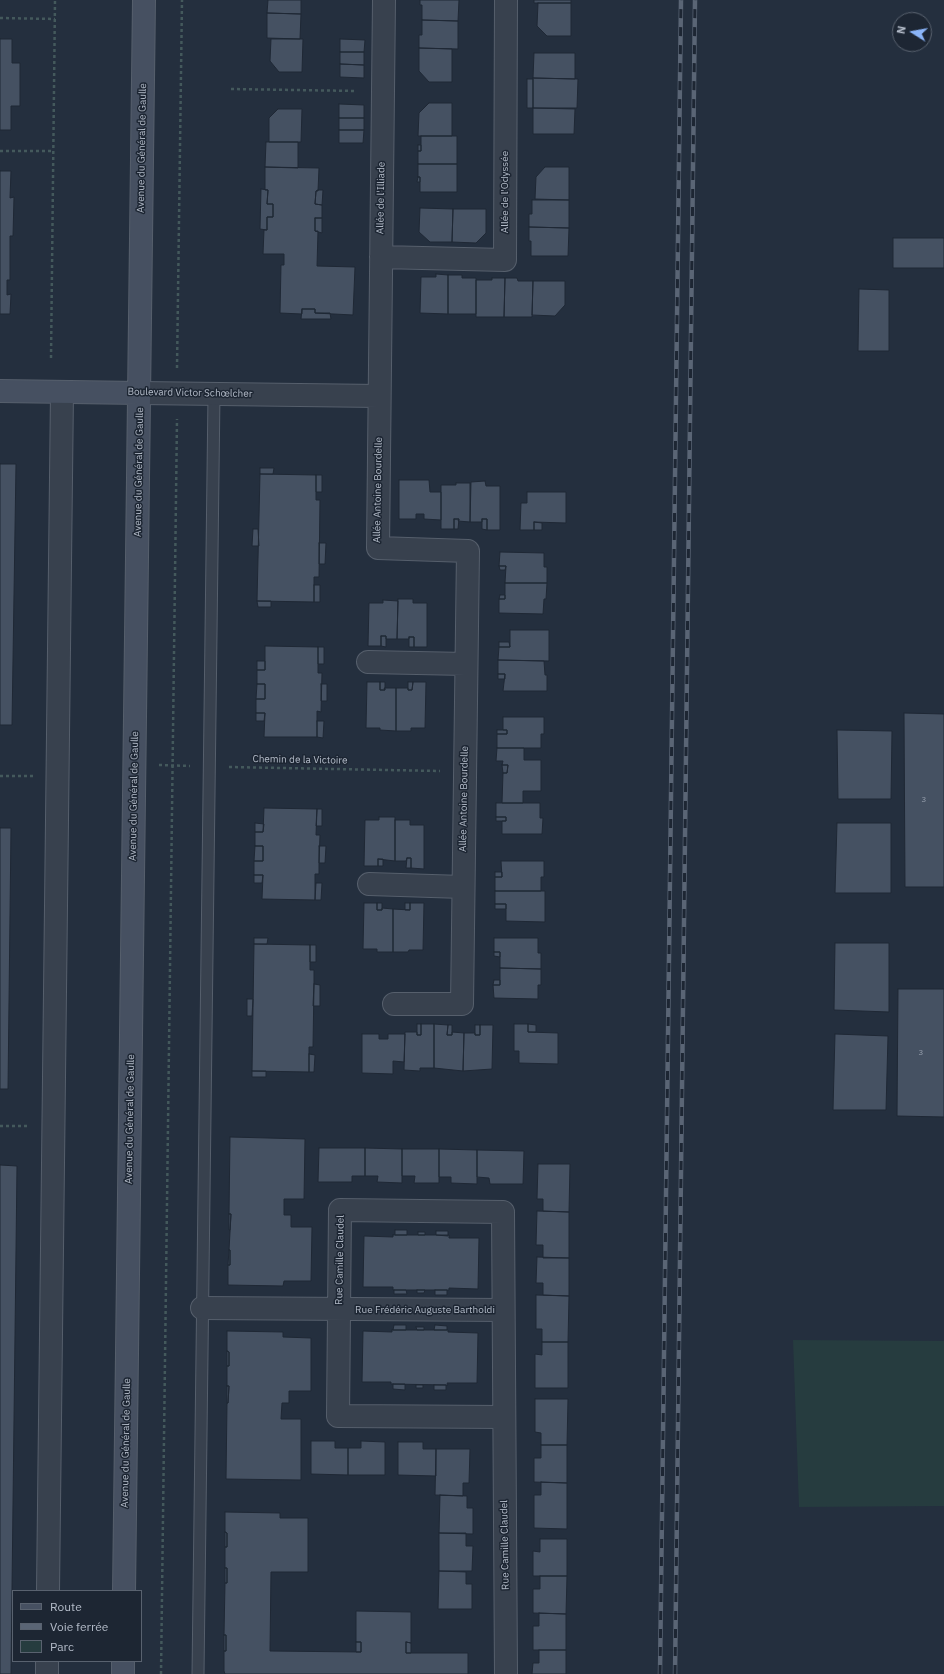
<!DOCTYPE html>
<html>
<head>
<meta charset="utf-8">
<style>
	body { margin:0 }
	#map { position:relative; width:944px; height:1674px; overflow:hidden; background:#242f3e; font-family:"IBM Plex Sans",sans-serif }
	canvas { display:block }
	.legend { position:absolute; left:12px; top:1590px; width:130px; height:72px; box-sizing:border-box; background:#1d2633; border:1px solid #59626f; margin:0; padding:5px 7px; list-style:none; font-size:12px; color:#b4bcc9 }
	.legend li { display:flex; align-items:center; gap:8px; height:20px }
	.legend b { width:20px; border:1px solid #59626f }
	.north { position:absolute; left:892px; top:12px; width:40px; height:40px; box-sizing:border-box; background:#1d2633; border:1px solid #59626f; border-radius:50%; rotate:281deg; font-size:11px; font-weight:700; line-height:16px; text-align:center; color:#b4bcc9 }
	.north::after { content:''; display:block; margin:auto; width:14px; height:18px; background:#8ab4f8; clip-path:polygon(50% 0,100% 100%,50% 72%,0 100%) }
</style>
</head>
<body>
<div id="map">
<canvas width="944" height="1674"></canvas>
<ul class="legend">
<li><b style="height:5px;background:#465061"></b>Route</li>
<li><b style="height:5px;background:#5a6575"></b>Voie ferrée</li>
<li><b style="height:11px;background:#263c3f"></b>Parc</li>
</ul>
<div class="north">N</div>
</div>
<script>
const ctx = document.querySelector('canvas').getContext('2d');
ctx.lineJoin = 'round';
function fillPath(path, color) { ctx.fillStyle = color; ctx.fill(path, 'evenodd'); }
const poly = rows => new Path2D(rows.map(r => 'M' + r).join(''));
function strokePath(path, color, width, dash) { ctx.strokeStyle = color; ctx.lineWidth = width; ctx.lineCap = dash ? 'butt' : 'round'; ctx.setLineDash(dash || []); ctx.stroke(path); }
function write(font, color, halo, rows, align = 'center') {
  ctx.font = font + ' "IBM Plex Sans",sans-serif'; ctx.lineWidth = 3; ctx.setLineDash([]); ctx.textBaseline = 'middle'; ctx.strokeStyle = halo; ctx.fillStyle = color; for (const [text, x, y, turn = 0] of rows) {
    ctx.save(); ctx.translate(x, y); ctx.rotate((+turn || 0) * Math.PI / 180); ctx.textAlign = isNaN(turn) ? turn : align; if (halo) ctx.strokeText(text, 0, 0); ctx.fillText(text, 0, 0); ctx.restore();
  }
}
fillPath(poly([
	[793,1340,944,1341,944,1506,799,1507]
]), '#263c3f');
const building = poly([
	[268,0,301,0,301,14,267,13,268,0],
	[420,0,459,0,458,21,422,20,422,5,420,5,420,0],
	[534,0,571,0,571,3,534,3,534,0],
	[538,3,571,3,571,36,547,36,537,26,538,3],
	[267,13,301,14,300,39,267,38,267,13],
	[422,20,458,21,458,49,419,48,419,35,422,35,422,20],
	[0,39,12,39,12,63,20,63,20,106,11,106,11,130,0,130,0,39],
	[271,39,303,39,302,72,279,72,270,61,271,39],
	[340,39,365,40,364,52,340,52,340,39],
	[419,48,452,49,452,82,429,82,419,71,419,48],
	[340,52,364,52,364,65,340,64,340,52],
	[534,53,575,53,575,79,533,78,534,53],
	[340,64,364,65,364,78,340,77,340,64],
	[533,78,578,79,577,108,533,108,533,78],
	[527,79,533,79,533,108,527,108,527,79],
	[429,103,452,103,452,136,418,136,419,113,429,103],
	[339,104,364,105,364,118,339,118,339,104],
	[533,108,575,109,574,134,533,134,533,108],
	[278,109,302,109,301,142,269,142,269,118,278,109],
	[339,118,364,118,364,130,339,130,339,118],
	[339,130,364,130,363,143,339,143,339,130],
	[421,136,457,136,457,164,418,164,418,151,421,151,421,136],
	[266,142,298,142,298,168,265,167,266,142],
	[418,145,421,145,421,151,418,151,418,145],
	[418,164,457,164,457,192,420,192,420,177,418,177,418,164],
	[265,167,319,168,318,191,316,191,315,204,322,205,322,218,315,218,315,231,318,231,317,266,355,267,353,315,315,313,315,309,302,309,302,314,280,313,281,265,284,265,284,254,263,254,264,230,267,230,267,217,273,217,273,204,267,204,268,190,265,190,265,167],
	[545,167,569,167,569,200,535,199,536,177,545,167],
	[0,171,11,171,10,198,14,197,13,236,10,236,10,280,7,280,7,295,11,294,10,314,0,314,0,171],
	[418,177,420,177,420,182,417,182,418,177],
	[261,189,268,190,267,204,273,204,273,217,267,217,267,230,260,229,261,189],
	[318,190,323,190,322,205,315,204,316,191,318,190],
	[532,200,569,200,569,228,529,227,529,214,532,214,532,200],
	[420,208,453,209,452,242,430,242,419,232,420,208],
	[453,209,486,209,486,233,476,243,452,242,453,209],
	[315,218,322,218,322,233,315,231,315,218],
	[529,227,569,228,568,256,531,256,531,241,529,241,529,227],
	[893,238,944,238,944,268,893,268,893,238],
	[436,274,448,275,448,314,420,313,421,277,436,277,436,274],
	[448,275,462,275,462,278,476,278,476,314,448,314,448,275],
	[492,278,505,278,504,317,476,317,476,280,492,280,492,278],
	[505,278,517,278,518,281,533,281,532,317,504,317,505,278],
	[533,281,565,281,565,305,555,316,532,315,533,281],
	[859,289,889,290,889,351,858,351,859,289],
	[302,309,315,309,315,313,330,313,331,319,301,319,302,309],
	[0,464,16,464,12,725,0,725,0,464],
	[260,468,274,468,273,474,260,474,260,468],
	[260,474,316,475,316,500,320,500,319,577,314,577,314,602,257,601,260,474],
	[316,475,322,475,322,492,316,492,316,475],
	[399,480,429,480,430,492,441,492,441,520,424,519,424,514,416,514,416,519,399,519,399,480],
	[485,481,486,486,500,486,500,530,487,530,487,519,482,519,482,522,470,522,471,482,485,481],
	[456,483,470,483,470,522,458,521,459,519,454,519,454,529,441,529,441,485,456,485,456,483],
	[527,492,566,492,566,523,534,522,534,530,520,530,521,503,527,503,527,492],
	[454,519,459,519,458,529,454,529,454,519],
	[482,519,487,519,487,530,482,529,482,519],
	[534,522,542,523,542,530,534,530,534,522],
	[253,529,258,529,259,546,252,546,253,529],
	[319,543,326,543,325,564,319,564,319,543],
	[500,552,544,553,544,567,547,567,547,583,505,583,506,566,499,566,500,552],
	[499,566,506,566,505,570,500,570,499,566],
	[505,583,547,583,546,599,544,599,543,614,499,613,499,599,505,599,505,583],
	[314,585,320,585,320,602,314,602,314,585],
	[500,595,505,595,505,599,499,599,500,595],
	[398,599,413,599,413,603,427,603,427,647,414,647,414,637,409,637,409,639,397,639,398,599],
	[383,600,398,601,397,639,386,639,386,636,381,636,381,646,368,646,369,603,383,603,383,600],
	[257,601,271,601,271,607,258,607,257,601],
	[510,630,549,630,549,661,498,660,499,647,510,647,510,630],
	[381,636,386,636,386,647,381,646,381,636],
	[409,637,414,637,414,647,409,647,409,637],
	[499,642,509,642,510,647,499,647,499,642],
	[265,646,318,647,318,673,322,673,321,712,317,711,317,737,264,737,265,713,256,713,256,699,265,699,265,684,257,684,257,670,265,670,265,646],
	[318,647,324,647,324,664,318,664,318,647],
	[498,660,544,661,545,675,547,675,547,691,503,691,505,674,498,674,498,660],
	[257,661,265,661,265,670,257,670,257,661],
	[498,674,505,674,505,679,498,679,498,674],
	[367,682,380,682,380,690,385,690,384,688,396,688,396,731,380,730,380,728,366,728,367,682],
	[380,682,385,682,385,690,380,690,380,682],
	[408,682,413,682,412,690,408,690,408,682],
	[413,682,426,682,425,728,411,728,411,731,396,731,396,688,408,688,408,690,412,690,413,682],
	[257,684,265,684,265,699,256,699,257,684],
	[321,684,327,684,327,701,321,701,321,684],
	[256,713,265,713,264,721,256,721,256,713],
	[904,713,944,714,944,887,905,887,904,713],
	[503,717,544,717,544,734,541,734,541,748,497,748,497,734,507,734,507,730,503,730,503,717],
	[317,721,324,721,323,738,317,737,317,721],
	[497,730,507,730,507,734,497,734,497,730],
	[837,730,892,731,891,799,838,799,837,730],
	[497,748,524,748,524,760,541,760,541,791,523,791,523,803,502,803,503,773,507,773,508,765,502,765,503,761,496,761,497,748],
	[502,765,508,765,507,773,503,773,502,765],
	[496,803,540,803,540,818,543,818,542,834,502,834,502,821,506,821,506,817,496,817,496,803],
	[264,808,317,809,316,835,320,835,319,863,319,874,315,874,315,900,262,899,263,875,254,875,254,861,263,861,263,846,255,846,255,832,263,832,264,808],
	[317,809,322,809,322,826,316,826,317,809],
	[379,817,395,817,395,861,378,859,378,866,364,866,365,820,379,820,379,817],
	[496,817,506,817,506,821,496,821,496,817],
	[395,820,410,820,410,825,424,825,424,869,411,868,411,858,407,858,406,861,395,861,395,820],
	[255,823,264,824,263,832,255,832,255,823],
	[837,823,891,823,891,893,835,893,837,823],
	[0,828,11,828,8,1089,0,1089,0,828],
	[255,846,263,846,263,861,254,861,255,846],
	[319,846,326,846,325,863,319,863,319,846],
	[407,858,411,858,411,868,406,868,407,858],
	[378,859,383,859,383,866,378,866,378,859],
	[501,861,544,861,544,877,541,877,541,891,495,891,495,877,502,877,501,861],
	[495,872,502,872,502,877,495,877,495,872],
	[254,875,263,875,262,883,254,883,254,875],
	[316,883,322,883,321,900,315,900,316,883],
	[495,891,545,891,545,922,506,921,506,904,495,904,495,891],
	[364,903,377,903,377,910,382,910,382,908,393,909,393,952,377,952,377,949,363,949,364,903],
	[377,903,382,903,382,910,377,910,377,903],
	[405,903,410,903,410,910,405,910,405,903],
	[410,903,424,903,423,950,409,950,408,952,393,952,393,909,410,910,410,903],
	[495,904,506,904,506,909,495,909,495,904],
	[254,938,268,938,267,944,254,944,254,938],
	[494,938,538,938,538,953,541,953,541,969,500,968,500,952,494,952,494,938],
	[835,943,889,943,889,1012,834,1010,835,943],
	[254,944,310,945,310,970,314,970,314,984,313,1047,309,1047,309,1072,252,1071,254,944],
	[310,945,316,945,316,962,310,962,310,945],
	[494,952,500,952,500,957,494,956,494,952],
	[500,968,541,969,541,985,538,985,538,999,494,998,493,985,500,985,500,968],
	[494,980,500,980,500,985,493,985,494,980],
	[314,984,320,985,320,1006,313,1006,314,984],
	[898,989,944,989,944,1117,897,1116,898,989],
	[247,999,253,999,252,1016,247,1016,247,999],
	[417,1024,421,1024,421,1035,417,1035,417,1024],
	[421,1024,434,1024,434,1068,420,1068,420,1071,404,1070,405,1032,417,1032,417,1035,421,1035,421,1024],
	[434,1024,448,1025,447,1035,452,1035,452,1032,464,1033,463,1071,434,1068,434,1024],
	[514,1024,528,1024,528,1032,558,1033,558,1064,519,1063,519,1051,514,1051,514,1024],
	[528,1024,536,1025,536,1032,528,1032,528,1024],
	[448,1025,452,1025,452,1035,447,1035,448,1025],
	[475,1025,480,1025,480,1035,475,1035,475,1025],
	[480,1025,493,1025,492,1069,463,1071,464,1033,475,1033,475,1035,480,1035,480,1025],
	[362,1034,379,1034,379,1039,388,1039,388,1034,405,1034,404,1062,393,1061,393,1074,362,1073,362,1034],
	[835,1034,888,1036,886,1110,833,1110,835,1034],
	[309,1054,315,1055,314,1072,309,1072,309,1054],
	[252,1071,266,1071,266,1077,252,1077,252,1071],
	[230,1137,305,1139,304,1199,284,1199,284,1215,291,1215,291,1227,312,1227,311,1281,284,1281,283,1286,228,1285,228,1265,230,1265,230,1250,229,1250,231,1214,229,1214,230,1137],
	[319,1148,365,1148,365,1176,352,1176,352,1182,318,1182,319,1148],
	[365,1148,402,1149,402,1183,377,1182,378,1176,365,1176,365,1148],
	[402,1149,439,1149,439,1183,414,1183,415,1176,402,1176,402,1149],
	[439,1149,477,1150,477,1184,451,1183,451,1177,439,1177,439,1149],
	[477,1150,524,1151,523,1184,490,1184,489,1178,477,1177,477,1150],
	[538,1164,570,1164,569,1212,543,1211,543,1199,537,1199,538,1164],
	[0,1165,17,1166,11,1674,0,1674,0,1165],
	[537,1211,569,1212,569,1258,543,1258,543,1245,536,1245,537,1211],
	[229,1214,231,1214,230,1230,229,1230,229,1214],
	[395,1230,407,1230,407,1235,395,1235,395,1230],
	[436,1231,448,1231,448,1236,436,1235,436,1231],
	[418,1232,425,1232,425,1235,418,1235,418,1232],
	[393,1235,449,1235,449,1238,479,1238,478,1289,449,1288,449,1290,393,1290,393,1287,363,1287,364,1236,393,1237,393,1235],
	[229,1250,230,1250,230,1265,228,1265,229,1250],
	[537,1257,569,1258,569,1296,543,1295,543,1283,536,1283,537,1257],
	[394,1290,406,1290,407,1294,394,1294,394,1290],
	[417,1290,425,1290,424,1293,417,1293,417,1290],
	[435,1290,447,1290,447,1295,435,1295,435,1290],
	[536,1295,569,1296,568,1342,542,1342,542,1329,536,1329,536,1295],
	[394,1325,406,1325,406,1330,393,1330,394,1325],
	[435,1325,447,1326,447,1330,434,1330,435,1325],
	[416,1327,424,1327,424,1330,417,1330,416,1327],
	[392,1330,448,1330,448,1332,478,1333,477,1383,447,1383,448,1385,391,1384,391,1382,362,1382,363,1331,392,1332,392,1330],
	[227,1331,283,1332,283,1337,311,1338,311,1391,289,1391,289,1403,282,1403,281,1419,301,1419,301,1480,226,1479,227,1403,228,1403,229,1386,227,1386,227,1366,229,1366,229,1352,227,1351,227,1331],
	[542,1342,568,1342,568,1388,535,1388,535,1354,542,1355,542,1342],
	[227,1351,229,1352,229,1366,227,1366,227,1351],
	[393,1384,405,1384,405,1390,393,1389,393,1384],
	[416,1385,423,1385,423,1388,416,1388,416,1385],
	[434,1385,446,1385,446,1390,434,1390,434,1385],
	[227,1386,229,1386,228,1403,227,1403,227,1386],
	[535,1399,568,1399,567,1445,541,1445,541,1433,535,1432,535,1399],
	[311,1441,335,1441,335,1448,348,1448,348,1475,311,1474,311,1441],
	[361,1441,385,1442,385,1475,348,1475,348,1448,361,1448,361,1441],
	[398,1442,423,1442,423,1449,436,1449,436,1476,398,1475,398,1442],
	[541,1445,567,1445,567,1483,534,1482,534,1458,541,1458,541,1445],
	[436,1449,470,1449,469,1483,463,1483,463,1496,435,1495,436,1449],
	[541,1482,567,1483,567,1529,534,1528,534,1495,541,1495,541,1482],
	[440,1495,467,1496,467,1508,473,1508,473,1534,439,1533,440,1495],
	[225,1512,280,1513,280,1518,308,1518,308,1572,271,1572,270,1651,361,1652,361,1642,356,1642,356,1611,411,1612,411,1643,406,1642,406,1653,468,1653,468,1674,225,1674,224,1671,224,1651,226,1651,226,1635,224,1635,225,1583,227,1583,227,1568,225,1568,225,1547,227,1547,227,1533,225,1532,225,1512],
	[225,1532,227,1533,227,1547,225,1547,225,1532],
	[439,1533,466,1533,466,1546,473,1546,472,1571,439,1571,439,1533],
	[540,1539,567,1539,567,1576,533,1576,533,1551,540,1552,540,1539],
	[225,1568,227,1568,227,1583,225,1583,225,1568],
	[439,1571,466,1572,466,1584,472,1584,472,1609,438,1609,439,1571],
	[540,1576,567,1576,566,1614,533,1613,533,1589,540,1589,540,1576],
	[539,1613,566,1614,566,1650,533,1650,533,1626,539,1626,539,1613],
	[224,1635,226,1635,226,1651,224,1651,224,1635],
	[356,1642,361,1642,361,1652,356,1652,356,1642],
	[406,1642,411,1643,411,1653,406,1653,406,1642],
	[539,1650,566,1650,566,1674,532,1674,533,1663,539,1663,539,1650]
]);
fillPath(building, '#455162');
strokePath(building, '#1f2835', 1);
const lane = poly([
	[198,1674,214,394]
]);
const street = poly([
	[384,0,378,548,468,551,462,1004,394,1004],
	[381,257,505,260,506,0],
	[140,393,379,396],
	[368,662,466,664],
	[369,884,463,887],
	[202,1308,503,1310],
	[504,1417,338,1416,340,1210,503,1212,506,1674],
	[48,1591,62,392],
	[47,1674,47,1661]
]);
const secondary = poly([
	[0,391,140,393],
	[124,1591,144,0],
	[123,1674,123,1661]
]);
strokePath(lane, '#565f6c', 13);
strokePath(street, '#565f6c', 24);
strokePath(secondary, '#565f6c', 24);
strokePath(poly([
	[0,18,55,19],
	[231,89,357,91],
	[0,151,53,151],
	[51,358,55,0],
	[177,368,182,0],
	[159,765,190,766],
	[229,767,440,771],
	[0,776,33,776],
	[0,1126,29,1126],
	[161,1674,177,419]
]), '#44595c', 2.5, [3, 3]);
strokePath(lane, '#38414e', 11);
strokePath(street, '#38414e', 22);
strokePath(secondary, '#465061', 22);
const rail = poly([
	[660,1674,681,0],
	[675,1674,695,0]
]);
strokePath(rail, '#5a6575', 4.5);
strokePath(rail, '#1d2633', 3, [9]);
write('8px', '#98a1af', null, [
	["3",924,800],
	["3",921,1053]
]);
write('10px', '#b4bcc9', '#1d2633', [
	["Avenue du Général de Gaulle",142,148,-89],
	["Allée de l'Odyssée",505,192,-90],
	["Allée de l'Illiade",381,198,-89],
	["Boulevard Victor Schœlcher",190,393,1],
	["Avenue du Général de Gaulle",139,472,-89],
	["Allée Antoine Bourdelle",378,490,-89],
	["Chemin de la Victoire",300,760,1],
	["Avenue du Général de Gaulle",134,796,-89],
	["Allée Antoine Bourdelle",464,799,-89],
	["Avenue du Général de Gaulle",130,1119,-89],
	["Rue Camille Claudel",340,1260,-89],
	["Rue Frédéric Auguste Bartholdi",425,1310],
	["Avenue du Général de Gaulle",126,1443,-89],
	["Rue Camille Claudel",505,1545,-91]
]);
</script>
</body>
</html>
